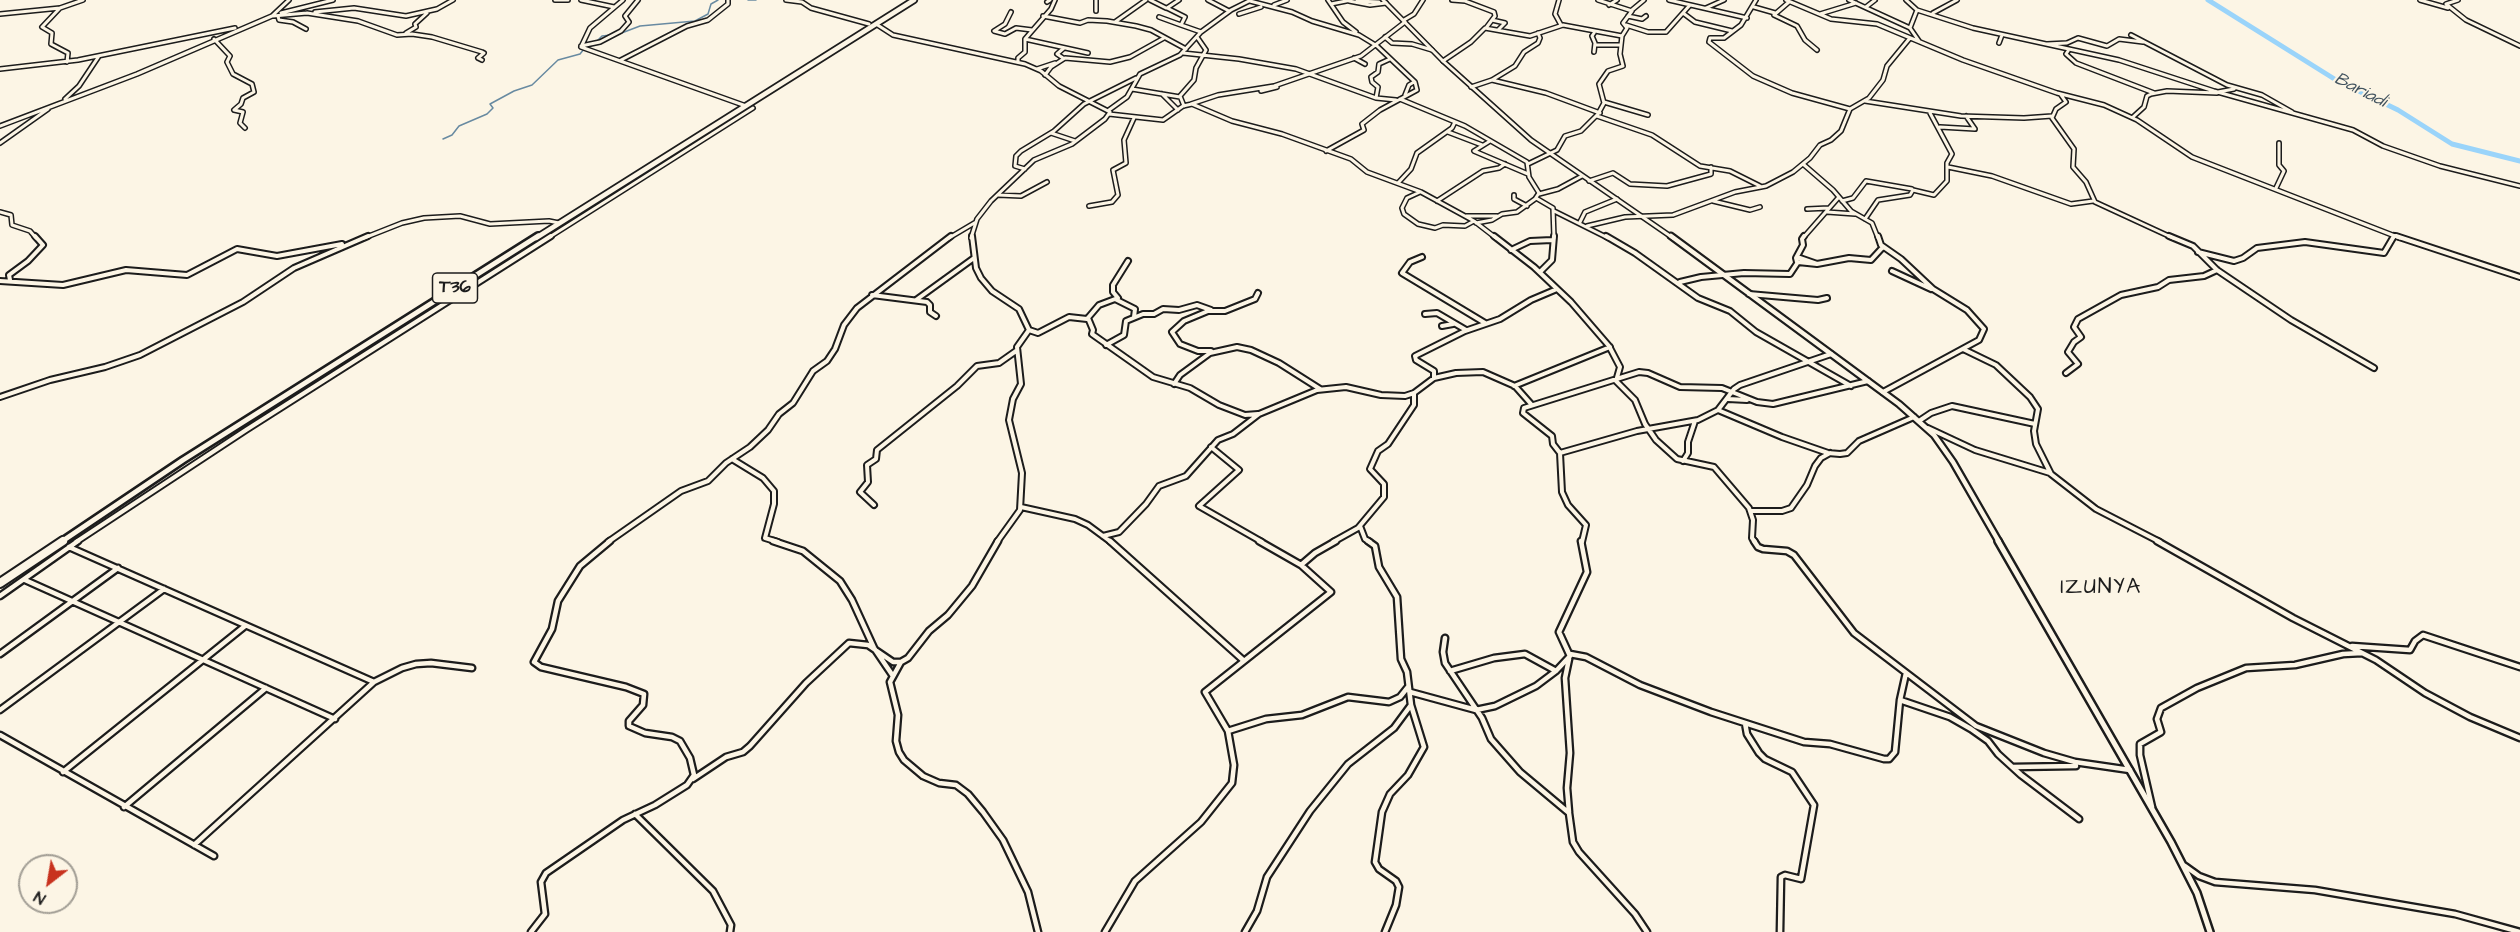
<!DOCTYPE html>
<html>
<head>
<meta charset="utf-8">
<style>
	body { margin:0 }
	#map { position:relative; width:2520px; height:932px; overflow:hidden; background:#fcf5e5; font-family:"Architects Daughter",sans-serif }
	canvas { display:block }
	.north { position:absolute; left:18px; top:854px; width:60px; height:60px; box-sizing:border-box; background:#fcf5e5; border:2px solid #a29e95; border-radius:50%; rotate:211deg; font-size:16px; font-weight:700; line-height:24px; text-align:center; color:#1c1c1c }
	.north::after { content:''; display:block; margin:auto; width:21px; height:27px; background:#c8321e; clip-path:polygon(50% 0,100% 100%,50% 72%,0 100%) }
</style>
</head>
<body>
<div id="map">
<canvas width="2520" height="932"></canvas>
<div class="north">N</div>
</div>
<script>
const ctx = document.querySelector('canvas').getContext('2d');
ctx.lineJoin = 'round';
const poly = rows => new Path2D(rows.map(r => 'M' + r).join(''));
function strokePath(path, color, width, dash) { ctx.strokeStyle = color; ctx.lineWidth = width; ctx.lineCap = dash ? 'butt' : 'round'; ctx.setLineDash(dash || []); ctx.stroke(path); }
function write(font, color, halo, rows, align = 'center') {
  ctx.font = font + ' "Architects Daughter",sans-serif'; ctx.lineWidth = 4.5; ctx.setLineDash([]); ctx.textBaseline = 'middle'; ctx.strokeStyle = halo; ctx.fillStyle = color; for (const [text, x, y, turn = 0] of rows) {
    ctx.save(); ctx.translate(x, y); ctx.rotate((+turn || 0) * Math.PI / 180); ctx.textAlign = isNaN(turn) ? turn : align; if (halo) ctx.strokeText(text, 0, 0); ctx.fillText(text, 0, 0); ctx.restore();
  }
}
strokePath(poly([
	[748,0,756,0],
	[619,34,640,26,695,21,708,14,711,4,718,0],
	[597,41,602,36,611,35],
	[443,139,452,135,459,126,487,114,493,108,490,104,514,91,532,85,558,60,580,54,584,49]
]), '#688aa1', 1.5);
strokePath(poly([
	[2208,0,2336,80,2398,110,2452,144,2520,161]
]), '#9ad4fa', 5);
const minorFar2 = poly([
	[555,0,568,0],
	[581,0,614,7],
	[623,0,590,28,581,47,746,106],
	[786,0,802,2,811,8,869,24],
	[1096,0,1096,11],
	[1150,0,1166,8],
	[1179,0,1167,8,1185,17,1181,25,1201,32],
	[1208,0,1229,11],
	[1328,0,1343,22,1356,32],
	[1452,0,1465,1,1494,12,1495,16,1486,28],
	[1559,0,1555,14,1561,25],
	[1669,0,1747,18],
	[1756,0,1741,25,1724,38,1710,38,1709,42,1753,76,1792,93,1850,109],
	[1786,0,1831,19,1877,24,1963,60,2057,93,2104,105,2137,120,2192,157,2400,238],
	[1849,0,1910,28],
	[1906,0,1917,10,1973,28,2119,60,2214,91,2353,130,2383,146,2440,166,2520,186],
	[2420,0,2448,8],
	[2458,0,2446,4,2466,20,2520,46],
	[1250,1,1292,12,1312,21,1359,35,1377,46,1415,82,1417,90,1380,110,1362,124,1364,130,1326,151],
	[1349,1,1370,5,1386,3],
	[1357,1,1379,2],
	[1047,2,1050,0],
	[1789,2,1774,15,1797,26,1805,40,1817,50],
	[1331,4,1351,0],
	[1274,5,1287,0],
	[1609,5,1617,0],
	[1754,7,1775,13],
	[1866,7,1875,0],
	[60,8,83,0],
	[1706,8,1724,0],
	[1632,10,1644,0],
	[1917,10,1910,28,1919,41],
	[315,12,354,8,406,16,437,9,453,0],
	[1011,12,1005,24,994,31,1005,34,1016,28,1032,30],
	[281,13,333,0],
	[307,13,358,21,397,35,412,34,432,37,482,52,484,53,478,58,482,60],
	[1683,13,1695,22,1732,31],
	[1933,13,1957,0],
	[0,14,60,8,42,27,52,33,51,44,68,53,67,62],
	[1239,14,1261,7],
	[1820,14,1856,3],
	[273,16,307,13],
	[278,16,279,20,293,22,306,29],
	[1043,16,1080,23,1088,20,1107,21,1136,26,1151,30,1186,49],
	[1628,16,1642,19,1646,16],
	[1159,17,1181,25],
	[1404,20,1414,14,1423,0],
	[1492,20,1505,23,1498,30],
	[1115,22,1146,0],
	[876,24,893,35,1025,64,1041,71,1059,86,1110,112,1105,119,1072,144,1034,160,991,201,977,219,971,238],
	[1626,25,1648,32,1666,32,1690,5],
	[406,33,416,27,415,24,427,13],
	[1594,33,1592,36,1595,43,1594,52],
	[2131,35,2227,85,2262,95,2292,112],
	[1385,37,1392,43,1412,44,1432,50],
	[214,39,230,56,227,62,233,74,252,84,254,92,243,98,241,104,234,110,243,112,240,123,245,128],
	[1025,39,1088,53],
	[1999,43,2002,35],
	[2047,44,2067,43,2078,38,2107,46,2119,39,2143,42],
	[1595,45,1621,45],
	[581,46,600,42,621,31,629,22,625,16,638,0],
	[2068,51,2066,54,2076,63,2154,93],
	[1183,53,1239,59,1296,69,1376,98,1396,100],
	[1063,58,1057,54,1064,48],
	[1354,58,1365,64],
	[621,60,687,26,708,20,728,4,728,0],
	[1443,61,1471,42,1485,28,1530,36,1563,25,1622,36,1627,28,1623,23,1632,11,1598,0],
	[1018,62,1018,58,1025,52,1025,39,1051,9,1055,0],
	[0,69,78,60,235,28],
	[1037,69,1055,63],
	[1045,75,1051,67,1065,58,1110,62,1130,57,1164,38],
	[1492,80,1546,93,1600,113],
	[1471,87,1492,80,1515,66,1524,52,1538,43,1540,38,1538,33],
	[1132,89,1180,97],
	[1261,91,1277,87],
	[2218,92,2234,89],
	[1162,94,1178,110],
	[1405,95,1409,85,1414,82],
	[2061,95,2066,102,2056,109,2052,118,2074,149,2073,167,2086,182,2095,202,2173,238],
	[1376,98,1378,87,1372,82,1371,77,1378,72,1379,64,1390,59],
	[65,99,79,86,99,56],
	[1400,99,1465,126,1527,162,1529,177,1539,193,1535,199,1517,212,1502,214,1492,220,1476,223],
	[1865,101,1961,116,2024,118,2052,116],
	[1604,102,1648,115],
	[1191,104,1218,95,1274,86,1361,56,1405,22],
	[1184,106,1180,96,1194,80,1196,68,1206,50,1197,37],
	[1109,110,1127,97,1140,74,1180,55,1201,32,1231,10,1251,0],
	[1109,114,1163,120,1183,106,1192,104,1232,121,1282,134,1351,159,1367,172,1421,192,1474,221,1496,238],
	[1597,116,1652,135,1700,166,1730,171,1760,186],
	[2133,117,2144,107,2147,96,2151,94,2167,91,2217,93],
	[0,126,137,74,272,16,289,0],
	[1940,127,1975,129,1966,116],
	[1448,132,1482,145],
	[1051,133,1075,141],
	[1490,141,1474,151,1528,174],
	[0,143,48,109],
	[1528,164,1557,150,1565,136,1581,131,1598,114,1604,103,1599,84,1608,71,1623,66,1620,54,1622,36],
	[1803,164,1833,190,1851,211,1872,223,1878,238],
	[1948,167,1992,176,2071,204,2093,201],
	[1025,169,1015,166,1016,156,1021,151,1054,131,1084,104,1136,78],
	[1589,181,1613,173,1630,184,1667,186,1711,174,1711,167],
	[1398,183,1411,169,1417,153,1452,128,1455,122],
	[2276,188,2284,171,2279,165,2279,143],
	[1420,192,1407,198,1402,208,1404,214,1418,224,1435,228,1443,225,1465,226,1474,221],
	[1539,194,1558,189,1582,176],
	[998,195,1021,196,1047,182],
	[1514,195,1514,199,1527,206],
	[1536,198,1553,208,1554,238],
	[1437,201,1483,171,1499,168,1505,164],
	[1713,201,1750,210,1760,207],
	[1842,201,1853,198,1866,181,1912,189],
	[1089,206,1112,202,1118,195,1113,170,1126,163,1124,140,1134,118],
	[1807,209,1829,208],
	[1554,211,1608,238],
	[0,212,11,215,12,225,30,231,36,238],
	[1827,212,1855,214],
	[1466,216,1497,216],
	[1865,219,1878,200,1910,195,1913,190,1934,195,1947,181,1947,163,1952,154,1930,113],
	[1580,222,1585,212,1617,199],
	[1587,226,1625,217,1673,215,1735,192,1766,186,1793,172,1810,158,1820,145,1831,140,1841,131,1850,109,1869,98,1883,80,1887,66,1910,38],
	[364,238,402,223,424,218,460,216,490,224,549,221,559,223],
	[548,238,753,108],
	[949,238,976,222],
	[1803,238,1839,197],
	[2393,238,2394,236]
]);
const minorFar1 = poly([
	[972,236,976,268,981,278,992,291,1019,309,1029,330,1017,347,1021,384,1013,399,1009,420,1022,473,1020,510,997,542],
	[1494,236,1534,267,1571,302,1609,346,1620,367,1616,381,1635,400,1645,424,1656,440,1677,459,1714,467,1749,508,1753,520,1752,538,1755,542],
	[1606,236,1635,253,1698,298,1730,311,1756,332,1851,386],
	[1878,236,1881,245,1901,259,1933,289,1967,310,1984,329,1979,340,1883,392],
	[2169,236,2193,246,2217,270,2291,320,2374,368],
	[2396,236,2520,277],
	[1511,250,1530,241,1552,240],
	[2198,252,2234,261,2243,258,2257,248,2305,242,2384,253,2394,236],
	[1422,257,1410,262,1402,273,1485,323],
	[1797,257,1817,264],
	[1797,262,1796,258,1803,245,1802,239,1804,236],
	[1892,271,1931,289],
	[1540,272,1552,260,1554,236],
	[10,280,9,275,28,261,43,245,35,236],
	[0,281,63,285,126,270,187,275,237,249,277,256,342,244],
	[1680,282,1701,277,1744,273,1790,274,1798,262,1817,264,1849,258,1871,260,1883,247],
	[1749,294,1818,300,1827,298],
	[872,295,927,302,930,305,930,312,936,316],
	[1118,298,1113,292,1113,285,1128,261],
	[916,300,974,258],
	[1425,314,1437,313,1466,330],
	[1088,318,1093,330,1092,334,1153,377,1190,388,1219,405,1245,415,1258,414],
	[1442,326,1453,324],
	[1029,330,1038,333,1069,317,1087,319,1099,305,1115,299,1135,309,1134,317],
	[1106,345,1124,335,1126,321,1143,314,1154,314,1163,309,1179,310,1197,305,1211,310],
	[1963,349,1996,365,2030,397,2038,409,2034,431,2036,444,2051,474,2096,509,2160,542],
	[1211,351,1198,351,1180,344,1172,332,1184,321,1208,311,1225,311,1255,299,1258,293],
	[2066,373,2078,364,2068,352,2074,342,2081,337,2074,327,2078,319,2121,295,2158,287,2169,280,2204,276,2217,270],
	[1434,378,1434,371,1416,360,1415,356,1465,331,1500,319,1531,300,1557,289],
	[1174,384,1180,375,1210,353,1237,347,1251,350,1279,363,1320,389],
	[1514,386,1610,347],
	[0,397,50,380,105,367,140,355,243,302,294,268,368,236],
	[1728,399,1747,400],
	[1718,410,1782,437,1828,453,1840,454,1847,453,1859,441,1914,417],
	[1919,421,1931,413,1952,406,2035,424],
	[1928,428,1975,450,2050,473],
	[1211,447,1239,470,1199,506,1262,542],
	[1560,453,1637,431,1698,420,1718,410,1734,389,1740,385,1831,354],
	[732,459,763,478,774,491,774,504,765,538,778,542],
	[1683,461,1688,453,1688,442,1695,421],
	[874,505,860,492,868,482,867,465,876,459,877,450,957,386,977,366,999,363,1016,351],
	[1021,507,1075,519,1088,525,1111,542],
	[1751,511,1782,511,1791,508,1807,485,1815,466,1821,458,1830,453],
	[1360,526,1365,539,1370,542],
	[1103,536,1119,532,1146,504,1159,486,1186,476,1218,440,1233,434,1259,414,1317,390,1346,387,1381,395,1405,396,1414,393,1434,378,1456,373,1483,372,1515,386,1531,404],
	[76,542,246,430,551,236],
	[608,542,681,491,708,481,726,463,750,447,768,430,779,414,793,403,813,371,827,361,835,349,844,325,857,308,951,236],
	[1333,542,1358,528,1384,497,1384,484,1370,469,1378,451,1388,444,1414,405,1414,394],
	[1582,542,1586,525,1568,505,1562,492,1560,453,1553,444,1552,436,1523,413,1524,408,1639,372,1648,373,1680,387,1722,388,1757,402,1773,404,1868,381]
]);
const minor = poly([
	[773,541,803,551,840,581,852,600,874,648,893,676],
	[1110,541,1243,660],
	[1368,541,1375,546,1379,567,1397,597,1401,659,1407,672,1411,705,1424,747,1408,775,1390,794,1382,812,1375,862,1379,869,1396,881,1399,887,1396,905,1385,932],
	[1754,541,1758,547,1763,549,1787,551,1794,555,1854,633,1976,726,2044,753,2075,762,2130,770],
	[2157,541,2293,618,2376,660,2425,693,2470,717,2520,738],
	[69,547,374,682,402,668,416,664,431,663,472,668],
	[1301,565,1315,553,1336,541],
	[25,580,335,719],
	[0,596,78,541],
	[1445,638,1443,652,1445,663,1482,718,1491,739,1520,772,1569,813,1573,842,1579,852,1635,914,1647,932],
	[2352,646,2410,650,2415,641,2423,635,2520,667],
	[0,654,118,568],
	[1570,654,1586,657,1640,685,1711,712,1804,742,1830,744,1884,759,1889,759,1895,752,1900,700,1906,673],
	[1569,659,1565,678,1570,753,1567,788,1569,812],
	[901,662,890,682,898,715,896,741,899,752,904,760,923,776,939,783,956,785,968,794,983,812,1003,840,1028,892,1038,932],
	[1450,671,1494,658,1525,654,1556,671],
	[1410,692,1476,710,1495,706,1536,686,1556,671,1570,656,1559,632,1587,572,1581,541],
	[1900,700,1950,717,1971,729,1988,741,1998,754,2021,775,2079,819],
	[0,710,164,589],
	[1745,723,1747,734,1759,753,1765,759,1792,772,1814,805,1801,879,1785,875,1781,877,1780,932],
	[1228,731,1266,719,1302,715,1348,697,1389,702,1400,697,1408,687],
	[0,735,214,856],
	[2013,767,2076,766],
	[63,772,245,626],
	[693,779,726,757,743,752,750,746,806,683,849,643,868,645,893,662,901,662,908,658,929,631,948,615,972,586,998,541],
	[124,807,266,688],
	[2152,807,2140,755,2140,744,2161,732,2157,719,2161,708,2197,688,2246,668,2295,665,2343,654,2362,653],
	[635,814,713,891,731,925,730,932],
	[194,845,374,682],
	[2185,866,2199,876,2215,882,2315,890,2455,914,2520,932],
	[531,932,545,914,541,882,546,873,623,820,655,805,687,785,694,775,690,758,680,741,672,737,645,733,629,726,629,721,643,705,644,694,626,687,541,667,534,662,552,629,558,601,580,566,610,541],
	[1105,932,1135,881,1201,822,1232,783,1234,765,1228,731,1205,692,1331,592,1301,565,1259,541],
	[1245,932,1257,911,1267,877,1310,811,1348,764,1394,728,1411,705]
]);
const tertiaryFar2 = poly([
	[1383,0,1443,61,1531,140,1673,238]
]);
const tertiaryFar1 = poly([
	[1671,236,1899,404,1934,435,1953,462,1999,542]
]);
const tertiary = poly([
	[1998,541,2171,842,2197,893,2210,932]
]);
const trunkFar2 = poly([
	[536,238,914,0]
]);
const trunkFar1 = poly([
	[61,542,183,460,538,236]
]);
const trunk = poly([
	[0,583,63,541]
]);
strokePath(minorFar2, '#1c1c1c', 6);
strokePath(minorFar1, '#1c1c1c', 8);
strokePath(minor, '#1c1c1c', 9);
strokePath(tertiaryFar2, '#1c1c1c', 6);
strokePath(tertiaryFar1, '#1c1c1c', 9);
strokePath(tertiary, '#1c1c1c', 10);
strokePath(trunkFar2, '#1c1c1c', 8);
strokePath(trunkFar1, '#1c1c1c', 10);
strokePath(trunk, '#1c1c1c', 12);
strokePath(minorFar2, '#fcf5e5', 3);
strokePath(minorFar1, '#fcf5e5', 4);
strokePath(minor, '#fcf5e5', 4.5);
strokePath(tertiaryFar2, '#fcf5e5', 3);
strokePath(tertiaryFar1, '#fcf5e5', 4.5);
strokePath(tertiary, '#fcf5e5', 5);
strokePath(trunkFar2, '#fcf5e5', 4.5);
strokePath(trunkFar1, '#fcf5e5', 5);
strokePath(trunk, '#fcf5e5', 8);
write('italic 18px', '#42535f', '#fcf5e5', [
	["Bariadi",2360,91,27]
]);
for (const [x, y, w] of [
	[455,288,45]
]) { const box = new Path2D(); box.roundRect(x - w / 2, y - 15, w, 30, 4.5); ctx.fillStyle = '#fcf5e5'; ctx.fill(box); strokePath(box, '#1c1c1c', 1.5); }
write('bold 18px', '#1c1c1c', null, [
	["T36",455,288]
]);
ctx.letterSpacing = '1.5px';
write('22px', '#1c1c1c', '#fcf5e5', [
	["IZUNYA",2101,588]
]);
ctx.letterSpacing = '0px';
</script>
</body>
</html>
